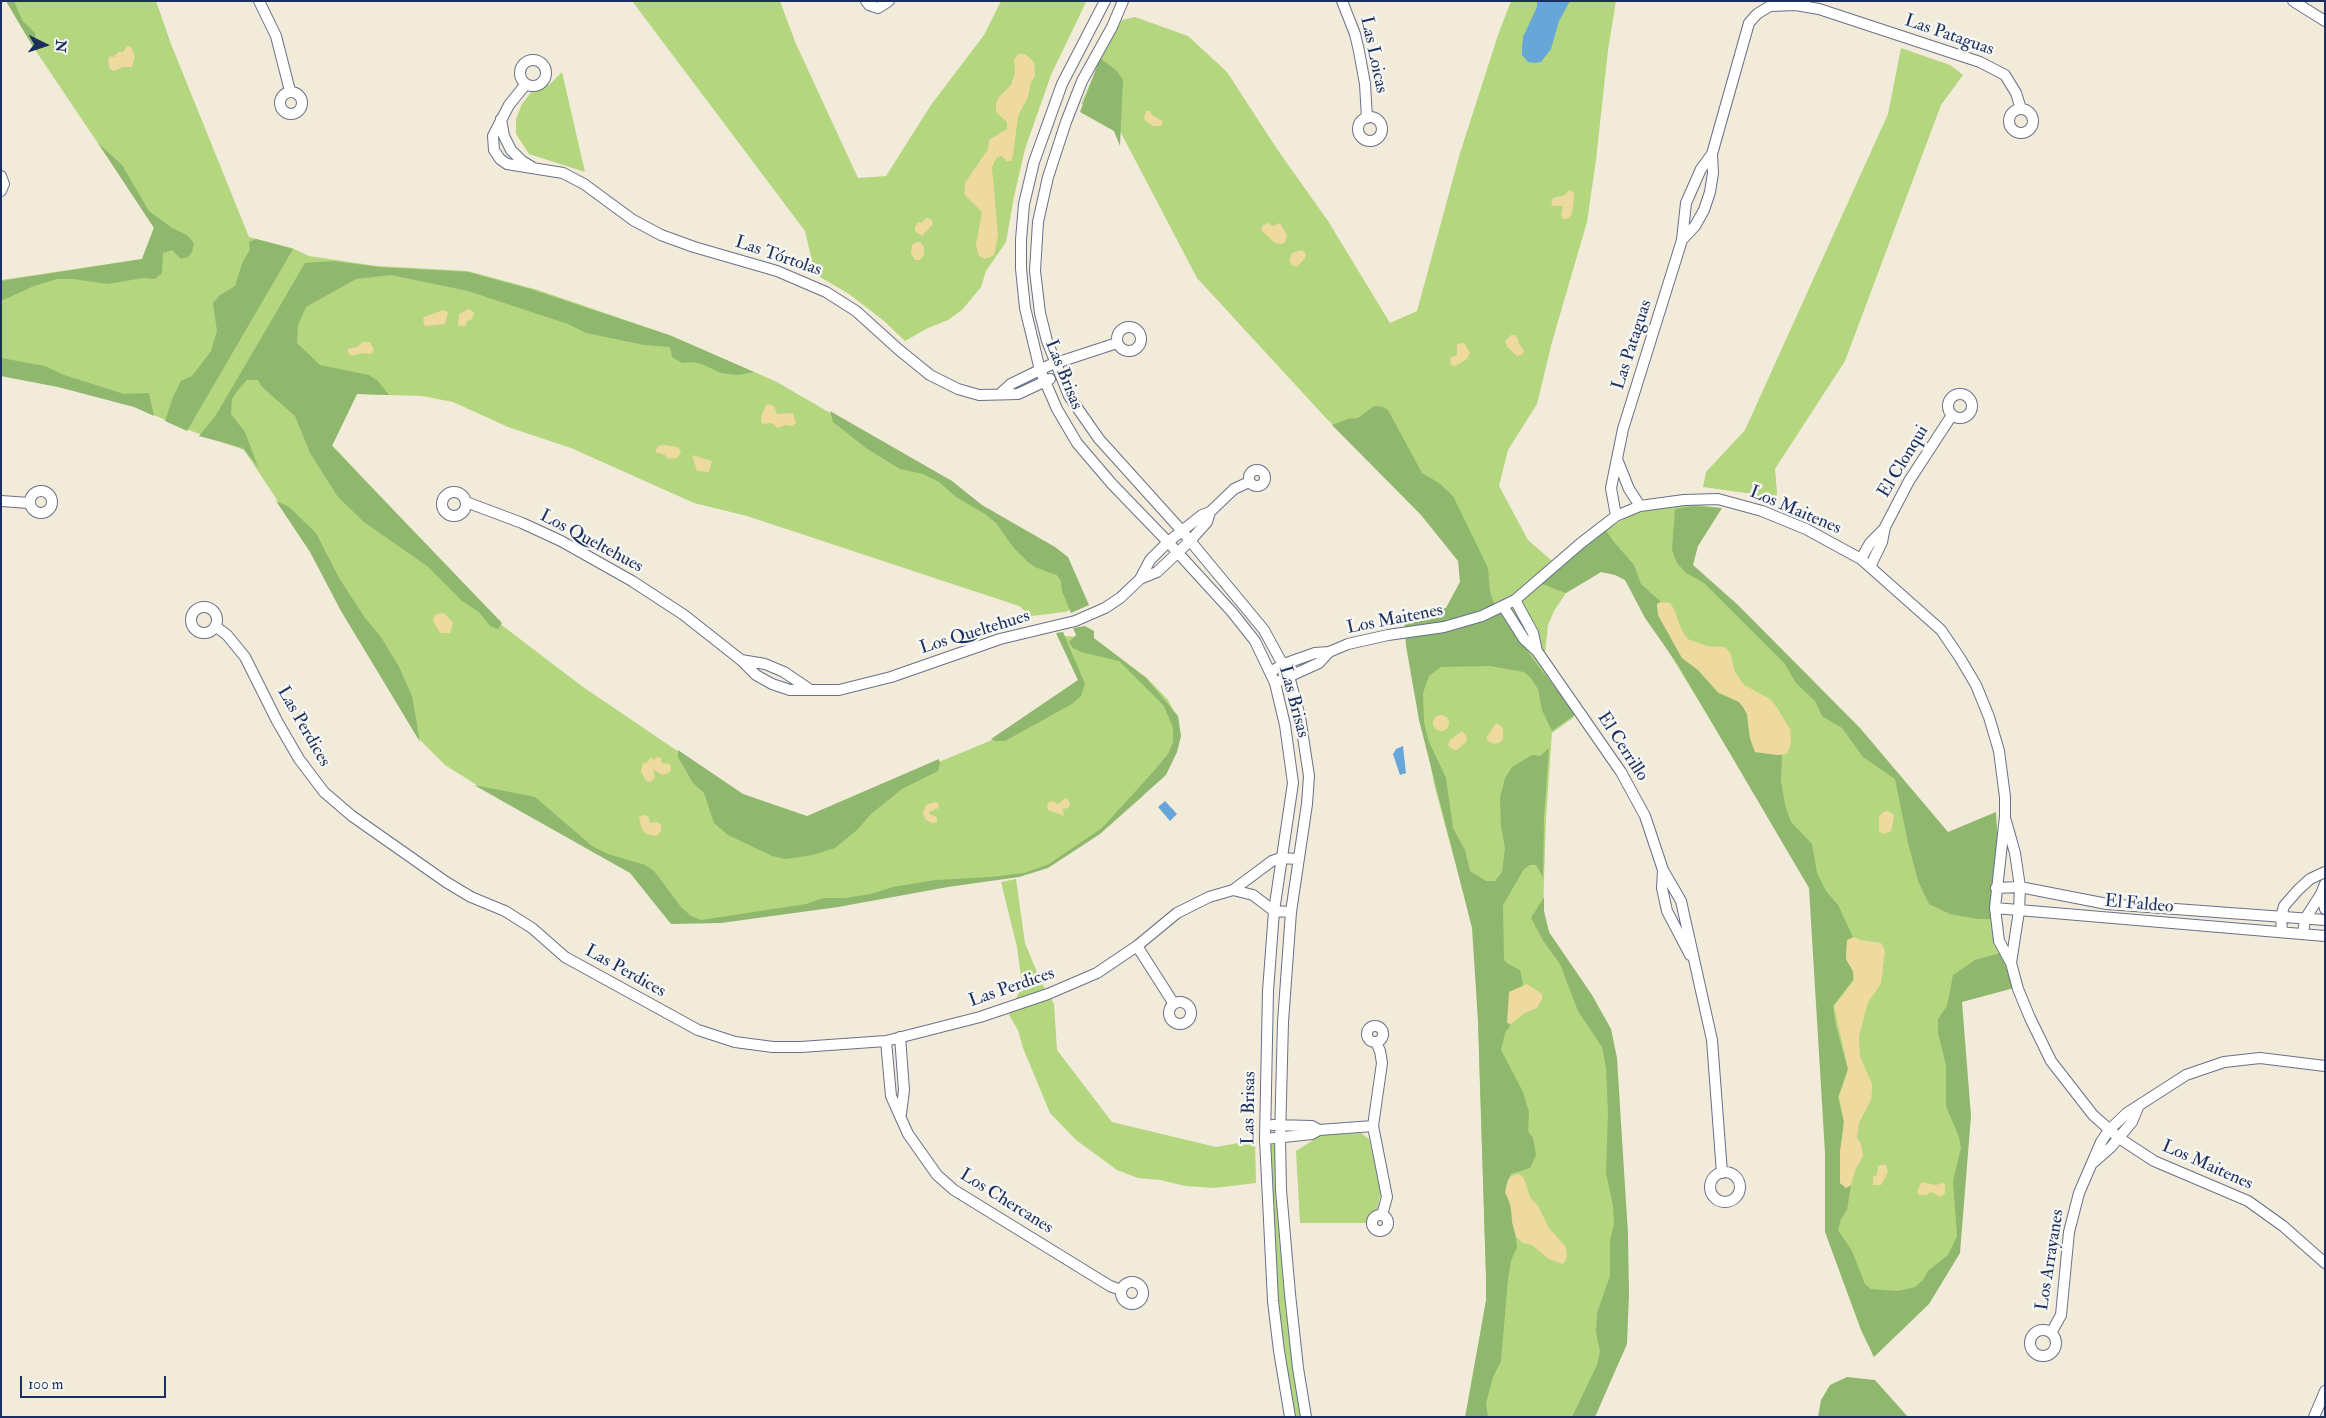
<!DOCTYPE html>
<html>
<head>
<meta charset="utf-8">
<style>
	body { margin:0 }
	#map { position:relative; width:2326px; height:1418px; overflow:hidden; background:#f3ebda; font-family:"IM FELL Double Pica",serif }
	canvas { display:block }
	.frame { position:absolute; inset:0; border:2px solid #1b2f5e; pointer-events:none }
	.north { position:absolute; left:20px; top:20px; width:50px; height:50px; -webkit-text-stroke:4px #f6f6f2; paint-order:stroke; rotate:94deg; font-size:14px; font-weight:700; line-height:20px; text-align:center; color:#1b2f5e }
	.north::after { content:''; display:block; margin:auto; width:18px; height:22px; background:#1b2f5e; clip-path:polygon(50% 0,100% 100%,50% 72%,0 100%) }
	.scale { position:absolute; left:20px; top:1376px; width:146px; height:22px; box-sizing:border-box; border:2px solid #1b2f5e; border-top:0; padding-left:6px; font-size:15px; line-height:18px; white-space:nowrap; color:#1b2f5e; -webkit-text-stroke:4px #f6f6f2; paint-order:stroke }
</style>
</head>
<body>
<div id="map">
<canvas width="2326" height="1418"></canvas>
<div class="frame"></div>
<div class="north">N</div>
<div class="scale">100 m</div>
</div>
<script>
const ctx = document.querySelector('canvas').getContext('2d');
ctx.lineJoin = 'round';
function fillPath(path, color) { ctx.fillStyle = color; ctx.fill(path, 'evenodd'); }
const poly = rows => new Path2D(rows.map(r => 'M' + r).join(''));
function strokePath(path, color, width, dash) { ctx.strokeStyle = color; ctx.lineWidth = width; ctx.lineCap = dash ? 'butt' : 'round'; ctx.setLineDash(dash || []); ctx.stroke(path); }
function write(font, color, halo, rows, align = 'center') {
  ctx.font = font + ' "IM FELL Double Pica",serif'; ctx.lineWidth = 5; ctx.setLineDash([]); ctx.textBaseline = 'middle'; ctx.strokeStyle = halo; ctx.fillStyle = color; for (const [text, x, y, turn = 0] of rows) {
    ctx.save(); ctx.translate(x, y); ctx.rotate((+turn || 0) * Math.PI / 180); ctx.textAlign = isNaN(turn) ? turn : align; if (halo) ctx.strokeText(text, 0, 0); ctx.fillText(text, 0, 0); ctx.restore();
  }
}
fillPath(poly([
	[6,1,156,1,171,44,249,237,292,248,309,256,377,266,468,271,538,290,672,336,777,382,962,490,1087,604,1065,612,1031,616,1019,606,747,516,694,503,571,448,508,427,453,402,422,396,357,394,332,445,499,623,583,687,741,794,806,817,992,740,1079,681,1057,635,1095,639,1147,678,1168,700,1177,717,1180,736,1142,797,1101,832,1049,867,1018,876,946,885,836,907,672,923,631,873,499,799,445,765,421,741,340,607,311,551,244,450,183,428,134,406,55,386,1,376,1,280,142,259,154,227,32,45],
	[632,1,780,1,796,44,858,178,886,176,931,105,984,35,1001,1,1086,2,1051,75,1025,149,1014,197,1006,242,986,271,981,287,962,310,948,320,928,328,905,341,884,321,849,294,815,274,805,231],
	[1511,1,1616,1,1608,50,1596,160,1587,222,1552,342,1537,404,1508,450,1499,486,1528,540,1559,567,1606,530,1634,513,1687,503,1720,508,1697,547,1691,565,1861,730,1991,913,2015,985,1961,1001,1970,1117,1959,1253,1928,1303,1873,1356,1826,1231,1826,1152,1810,889,1783,840,1625,580,1616,574,1601,572,1566,593,1554,611,1548,625,1544,663,1574,717,1552,733,1546,818,1543,911,1550,935,1591,996,1619,1115,1628,1233,1594,1417,1466,1417,1486,1300,1486,1277,1478,1018,1473,928,1435,788,1407,646,1404,618,1446,608,1460,582,1459,561,1421,514,1325,417,1197,278,1120,131,1103,107,1081,104,1107,45,1122,20,1135,17,1188,36,1227,72,1277,149,1328,221,1390,323,1417,311,1460,153,1498,35],
	[1901,48,1950,65,1963,75,1941,105,1845,361,1775,469,1777,493,1775,502,1753,494,1703,487,1706,472,1745,430,1888,114],
	[562,72,585,172,529,154,516,134,516,119,522,104,532,91,549,85],
	[1016,879,1025,943,1041,982,1054,1004,1057,1050,1112,1122,1216,1147,1255,1140,1256,1183,1214,1188,1185,1186,1160,1180,1138,1178,1117,1170,1076,1140,1050,1113,1023,1048,1018,1030,1009,1015,1022,985,1017,947,1001,882],
	[1361,1133,1369,1139,1381,1193,1377,1210,1369,1216,1366,1223,1300,1223,1296,1151,1321,1135],
	[1271,1144,1275,1145,1281,1256,1291,1354,1301,1417,1295,1417,1279,1314,1273,1254]
]), '#b4d67f');
fillPath(poly([
	[6,1,14,1,22,20,35,33,38,52,32,45],
	[1100,58,1117,71,1123,80,1120,146,1114,131,1080,112],
	[98,143,122,165,149,211,172,228,187,235,194,243,192,252,188,257,181,259,172,250,163,253,162,273,155,279,143,278,108,284,73,279,57,279,34,286,1,301,1,281,142,259,154,228],
	[256,239,293,249,187,431,165,421,173,397,181,381,192,376,211,351,217,331,213,303,220,295,235,286,243,261,250,250,249,242],
	[333,261,379,267,468,272,530,289,669,335,754,372,738,375,721,373,704,365,694,362,682,363,672,357,670,347,644,345,586,333,568,324,468,291,391,275,356,279,306,307,298,325,297,343,320,365,369,375,378,381,389,395,357,394,332,446,502,623,498,629,490,626,479,612,462,601,427,566,364,522,338,497,310,453,295,416,262,387,258,380,247,380,238,390,232,399,231,414,245,432,258,467,243,448,199,436,216,415,305,263],
	[1,358,45,366,64,375,124,394,149,393,154,416,134,407,58,387,1,376],
	[1374,406,1383,407,1388,410,1422,473,1439,483,1453,496,1488,568,1490,591,1494,604,1538,666,1576,714,1552,731,1542,710,1538,689,1530,677,1524,672,1490,666,1441,667,1429,676,1423,693,1424,723,1429,742,1446,778,1453,828,1465,850,1470,871,1486,881,1495,881,1502,872,1505,848,1501,827,1500,798,1505,778,1512,767,1532,755,1540,756,1549,748,1544,818,1543,877,1536,865,1530,865,1524,869,1503,905,1504,960,1508,964,1520,970,1523,984,1509,1005,1508,1015,1510,1026,1505,1033,1501,1050,1523,1092,1529,1112,1528,1131,1533,1138,1536,1155,1530,1168,1511,1174,1506,1186,1515,1230,1517,1247,1511,1261,1508,1279,1501,1361,1493,1377,1486,1403,1488,1417,1465,1417,1486,1301,1486,1277,1478,1021,1472,928,1419,720,1406,646,1404,617,1446,608,1460,582,1458,561,1421,515,1332,425,1348,419,1358,418],
	[830,411,952,481,982,505,1055,547,1068,557,1089,605,1071,613,1062,591,1061,581,1056,575,1035,567,1028,562,1013,547,996,523,985,514,956,497,939,482,923,474,900,469,866,448,833,422],
	[276,501,289,507,316,533,339,578,365,618,381,637,399,667,412,696,420,742,341,611,310,552],
	[1692,506,1722,508,1698,546,1693,565,1738,605,1860,728,1948,832,1996,812,1999,862,1995,919,1977,919,1950,914,1929,904,1918,881,1908,843,1895,779,1863,757,1842,728,1822,716,1815,701,1796,683,1785,664,1704,583,1686,573,1677,563,1672,550,1675,509],
	[1605,529,1614,542,1634,565,1641,584,1661,602,1657,604,1658,615,1682,658,1698,670,1718,693,1739,702,1743,707,1747,714,1750,738,1755,752,1782,755,1781,781,1785,805,1791,822,1812,844,1817,873,1826,891,1838,905,1853,937,1847,940,1846,959,1853,971,1853,980,1833,1006,1836,1026,1848,1069,1838,1097,1844,1122,1840,1152,1840,1183,1846,1188,1851,1185,1847,1210,1841,1219,1838,1230,1852,1251,1865,1284,1871,1289,1898,1291,1915,1287,1923,1280,1928,1271,1948,1255,1957,1236,1953,1181,1961,1148,1959,1137,1946,1106,1946,1065,1938,1033,1938,1019,1947,1006,1953,975,1975,960,2000,953,2014,988,1962,1002,1971,1116,1960,1253,1929,1304,1874,1357,1861,1330,1825,1232,1825,1153,1809,888,1678,665,1645,618,1625,580,1615,575,1601,572,1566,593,1542,584,1576,551],
	[1085,626,1094,631,1094,638,1146,678,1178,716,1181,736,1177,752,1166,775,1100,834,1048,868,1019,877,948,887,838,907,721,923,671,924,630,873,474,785,535,797,592,846,608,854,645,865,654,871,681,907,691,916,701,920,806,904,823,898,845,898,871,894,893,887,935,880,990,877,1024,873,1049,864,1102,828,1153,772,1168,754,1173,742,1173,728,1164,706,1119,661,1081,652,1073,648,1069,642,1076,635,1073,628],
	[1063,632,1085,684,1081,696,1072,704,1005,741,995,741,991,739,1078,680,1056,633],
	[678,750,743,794,807,816,939,759,940,764,938,771,902,789,871,814,857,830,835,848,813,855,786,859,772,856,728,835,714,823,704,793,693,783,678,757],
	[1544,897,1544,911,1549,932,1592,995,1611,1029,1617,1058,1628,1235,1629,1295,1627,1344,1595,1417,1572,1417,1597,1365,1600,1352,1596,1332,1597,1313,1610,1276,1610,1240,1614,1224,1613,1206,1606,1173,1608,1113,1606,1068,1602,1047,1578,1011,1560,964,1544,942,1531,918],
	[1847,1377,1875,1380,1908,1417,1818,1417,1821,1400,1830,1385]
]), '#8fb76e');
fillPath(poly([
	[127,46,131,47,135,57,132,67,123,67,114,71,109,68,108,59,110,56,114,57,118,52,123,52],
	[1018,54,1025,54,1034,62,1035,76,1031,82,1028,97,1018,116,1013,156,1011,161,1006,161,1002,156,997,157,992,167,998,235,994,255,985,259,979,256,976,245,982,212,964,194,965,183,988,149,989,140,1007,129,1007,122,996,112,996,104,999,97,1011,85,1015,73,1014,60],
	[1146,111,1150,111,1152,115,1163,121,1161,126,1152,126,1144,119],
	[1569,190,1574,193,1574,197,1572,214,1568,219,1563,219,1561,214,1563,206,1553,206,1551,203,1553,198,1565,195],
	[926,218,931,219,933,224,922,236,915,231,915,227,918,222,922,223],
	[1268,223,1273,226,1280,223,1287,235,1285,242,1282,244,1275,243,1261,230,1263,225],
	[917,242,921,243,924,247,924,255,920,260,915,260,911,253,912,245],
	[1302,250,1306,254,1305,258,1297,267,1292,265,1289,261,1292,253],
	[469,309,474,313,472,319,467,321,466,326,458,326,459,314],
	[443,310,448,312,445,324,425,326,423,320,424,317],
	[1511,335,1515,335,1518,339,1519,344,1524,350,1523,354,1517,356,1507,347,1505,341],
	[363,342,370,342,374,350,371,354,362,353,351,356,348,353,348,349,357,347],
	[1464,343,1470,353,1467,359,1456,366,1451,365,1450,358,1457,355,1457,344],
	[767,404,774,406,777,414,793,413,796,423,792,426,785,425,778,428,772,423,762,424,761,416],
	[664,445,678,447,681,453,677,458,668,459,665,455,655,452,658,446],
	[692,455,712,461,709,472,697,471],
	[1661,602,1670,603,1674,609,1682,631,1688,639,1707,646,1725,647,1731,654,1734,670,1744,685,1770,699,1776,706,1790,729,1791,744,1787,754,1778,755,1755,752,1750,738,1747,714,1743,707,1739,702,1718,692,1698,670,1682,658,1658,615,1657,604],
	[441,613,445,614,453,623,450,633,440,633,433,621,435,615],
	'1433 723a8 8 0 1 1 16 0a8 8 0 1 1-16 0Z',
	[1496,723,1503,728,1503,738,1501,742,1494,744,1487,740,1487,737],
	[1462,731,1467,737,1466,742,1457,750,1452,749,1448,745,1450,740],
	[651,757,654,760,657,757,661,758,662,763,670,764,671,769,669,773,662,775,653,769,655,778,650,782,646,781,641,771,643,763,646,763],
	[1065,798,1068,799,1070,804,1068,808,1063,809,1064,816,1048,810,1047,804,1049,802,1052,801,1058,804],
	[935,802,938,803,939,808,929,812,929,814,937,817,937,822,932,823,925,819,923,813,926,805],
	[1888,811,1894,815,1893,822,1891,831,1884,834,1879,831,1879,817,1883,812],
	[643,815,648,816,650,823,657,822,661,825,661,831,657,836,646,834,642,829,639,817],
	[1854,937,1860,940,1881,943,1885,951,1881,984,1868,1002,1859,1036,1860,1056,1872,1084,1872,1091,1871,1100,1859,1123,1857,1138,1861,1144,1863,1156,1856,1168,1851,1185,1846,1188,1840,1183,1840,1152,1844,1122,1839,1097,1848,1069,1834,1006,1854,980,1853,971,1846,959,1847,940],
	[1527,984,1542,994,1542,999,1537,1008,1525,1013,1511,1024,1507,1023,1509,992],
	[1881,1165,1886,1165,1888,1172,1881,1185,1873,1185,1873,1177,1877,1175,1878,1166],
	[1519,1174,1524,1178,1530,1197,1538,1206,1549,1228,1566,1247,1567,1257,1563,1264,1549,1259,1532,1245,1523,1243,1516,1237,1512,1222,1511,1206,1505,1192,1508,1180,1511,1176],
	[1922,1182,1936,1185,1942,1183,1945,1184,1945,1193,1941,1197,1931,1192,1926,1195,1919,1195,1917,1191]
]), '#eeda9e');
fillPath(poly([
	[1537,1,1570,1,1559,21,1551,49,1541,62,1534,63,1528,62,1522,55,1522,47,1523,37,1537,7],
	[1403,746,1406,773,1400,775,1393,754,1396,749],
	[1165,801,1177,814,1170,821,1158,807]
]), '#67a6d9');
const street = poly([
	[259,1,276,36,290,91],
	[866,1,869,5,878,8,889,1],
	[1105,1,1062,84,1034,162,1024,204,1021,240,1021,269,1025,308,1040,370,1057,409,1077,443,1112,484,1168,542,1232,612,1255,641,1275,683,1285,725,1293,783,1274,911,1268,991,1265,1139,1273,1301,1279,1351,1290,1417],
	[1123,1,1112,27,1082,81,1066,122,1048,177,1038,222,1035,271,1040,313,1047,341,1069,396,1099,439,1182,531,1264,630,1289,676,1300,717,1309,776,1307,804,1291,912,1283,1022,1280,1138,1281,1190,1290,1294,1298,1368,1306,1417],
	[1342,1,1355,34,1359,51,1365,84,1367,118],
	[2293,1,2325,21],
	'520 73a13 13 0 1 1 26 0a13 13 0 1 1-26 0Z',
	[526,84,509,105,493,136,494,150,500,159,507,164,563,173,584,184,633,220,661,235,694,247,777,271,826,292,856,311,898,349,930,375,958,389,979,395,1018,394,1050,379],
	'280 103a11 11 0 1 1 22 0a11 11 0 1 1-22 0Z',
	'2009 121a12 12 0 1 1 24 0a12 12 0 1 1-24 0Z',
	'1358 129a12 12 0 1 1 24 0a12 12 0 1 1-24 0Z',
	[501,119,504,136,511,150,522,161,532,167],
	[1,176,4,184,1,191],
	[1682,240,1695,226,1704,210,1710,192,1713,173,1712,154,1749,23,1757,14,1770,6,1796,5,1819,9,1980,62,2005,75,2016,93,2021,109],
	'1117 339a12 12 0 1 1 24 0a12 12 0 1 1-24 0Z',
	[1001,393,1011,384,1050,365,1117,343],
	'1948 406a12 12 0 1 1 24 0a12 12 0 1 1-24 0Z',
	[1617,459,1629,489,1640,506],
	'1249 478a8 8 0 1 1 16 0a8 8 0 1 1-16 0Z',
	'30 502a11 11 0 1 1 22 0a11 11 0 1 1-22 0Z',
	'442 504a12 12 0 1 1 24 0a12 12 0 1 1-24 0Z',
	[1,501,29,503],
	[466,502,522,523,561,541,632,581,684,615,741,660,756,675,772,684,790,690,839,690,891,677,1000,639,1075,621,1105,608,1120,598,1140,579,1150,560,1168,542,1202,515,1210,512,1234,489,1249,482],
	[1616,516,1611,488,1623,429,1682,240,1686,203,1701,169,1712,154],
	[1861,559,1870,543,1885,528],
	[1870,567,1882,542,1885,527,1909,481,1952,415],
	[1140,579,1157,572,1190,541,1207,522,1210,512],
	[1515,600,1533,633,1537,651],
	[1503,606,1524,639,1537,651,1621,772,1645,816,1663,870,1681,901,1712,1040,1722,1173],
	'191 620a13 13 0 1 1 26 0a13 13 0 1 1-26 0Z',
	[215,626,227,635,245,657,277,721,299,759,324,792,352,816,446,882,471,897,505,911,532,928,565,957,698,1030,735,1042,773,1047,801,1047,886,1041,980,1017,1048,994,1097,973,1137,946,1177,913,1209,897,1233,890,1272,861,1281,858,1297,859],
	[741,660,765,664,784,672,809,689],
	[1270,672,1284,664,1315,653,1329,652,1348,644,1388,635,1444,627,1482,616,1515,600,1581,543,1616,516,1640,506,1684,500,1718,499,1762,511,1806,529,1861,559,1941,630,1960,658,1976,685,1989,717,1999,751,2005,797,2005,816,1995,908,1999,941,2011,963,2018,989,2030,1018,2051,1061,2093,1115,2119,1138,2154,1161,2248,1201,2283,1226,2325,1263],
	[1275,683,1319,663,1329,652],
	[2006,821,2015,853,2020,887,2019,911,2011,963],
	[1663,871,1662,888,1667,911,1690,955],
	[1996,888,2020,887,2107,904,2325,920],
	[1233,890,1253,895,1274,911,1291,912],
	[2321,894,2325,909],
	[1995,908,2325,936],
	[2282,932,2281,917,2284,906,2298,890,2310,879,2325,872],
	[2303,934,2305,919,2321,894,2325,884],
	[1137,946,1174,1004],
	'1169 1013a11 11 0 1 1 22 0a11 11 0 1 1-22 0Z',
	'1367 1034a8 8 0 1 1 16 0a8 8 0 1 1-16 0Z',
	[900,1037,904,1090,901,1114],
	[886,1041,891,1096,908,1134,937,1175,954,1190,1110,1286,1121,1290],
	[1376,1042,1380,1051,1382,1063,1373,1126,1387,1197,1382,1215],
	[1273,1125,1312,1126,1319,1130],
	[1265,1139,1312,1134,1319,1130,1373,1126],
	[2094,1162,2111,1147,2132,1122,2139,1105],
	'1710 1187a15 15 0 1 1 30 0a15 15 0 1 1-30 0Z',
	'1372 1223a8 8 0 1 1 16 0a8 8 0 1 1-16 0Z',
	'1121 1293a11 11 0 1 1 22 0a11 11 0 1 1-22 0Z',
	'2030 1343a13 13 0 1 1 26 0a13 13 0 1 1-26 0Z',
	[2051,1333,2061,1315,2069,1232,2079,1193,2101,1142,2109,1130,2127,1113,2186,1075,2224,1062,2260,1058,2325,1066],
	[2314,1417,2325,1391]
]);
strokePath(street, '#677189', 12);
strokePath(street, '#fff', 10);
write('18px', '#1b2f5e', '#f6f6f2', [
	["Las Pataguas",1949,36,19],
	["Las Loicas",1373,55,78],
	["Las Tórtolas",778,257,19],
	["Las Pataguas",1633,345,-72],
	["Las Brisas",1063,375,68],
	["El Clonqui",1904,462,-59],
	["Los Maitenes",1795,511,23],
	["Los Queltehues",591,542,28],
	["Los Maitenes",1395,620,-11],
	["Los Queltehues",975,633,-17],
	["Las Brisas",1293,702,75],
	["Las Perdices",303,727,60],
	["El Cerrillo",1622,747,57],
	["El Faldeo",2139,905,5],
	["Las Perdices",625,972,29],
	["Las Perdices",1012,988,-19],
	["Las Brisas",1250,1108,-89],
	["Los Maitenes",2207,1166,24],
	["Los Chercanes",1006,1202,32],
	["Los Arrayanes",2051,1260,-81]
]);
</script>
</body>
</html>
